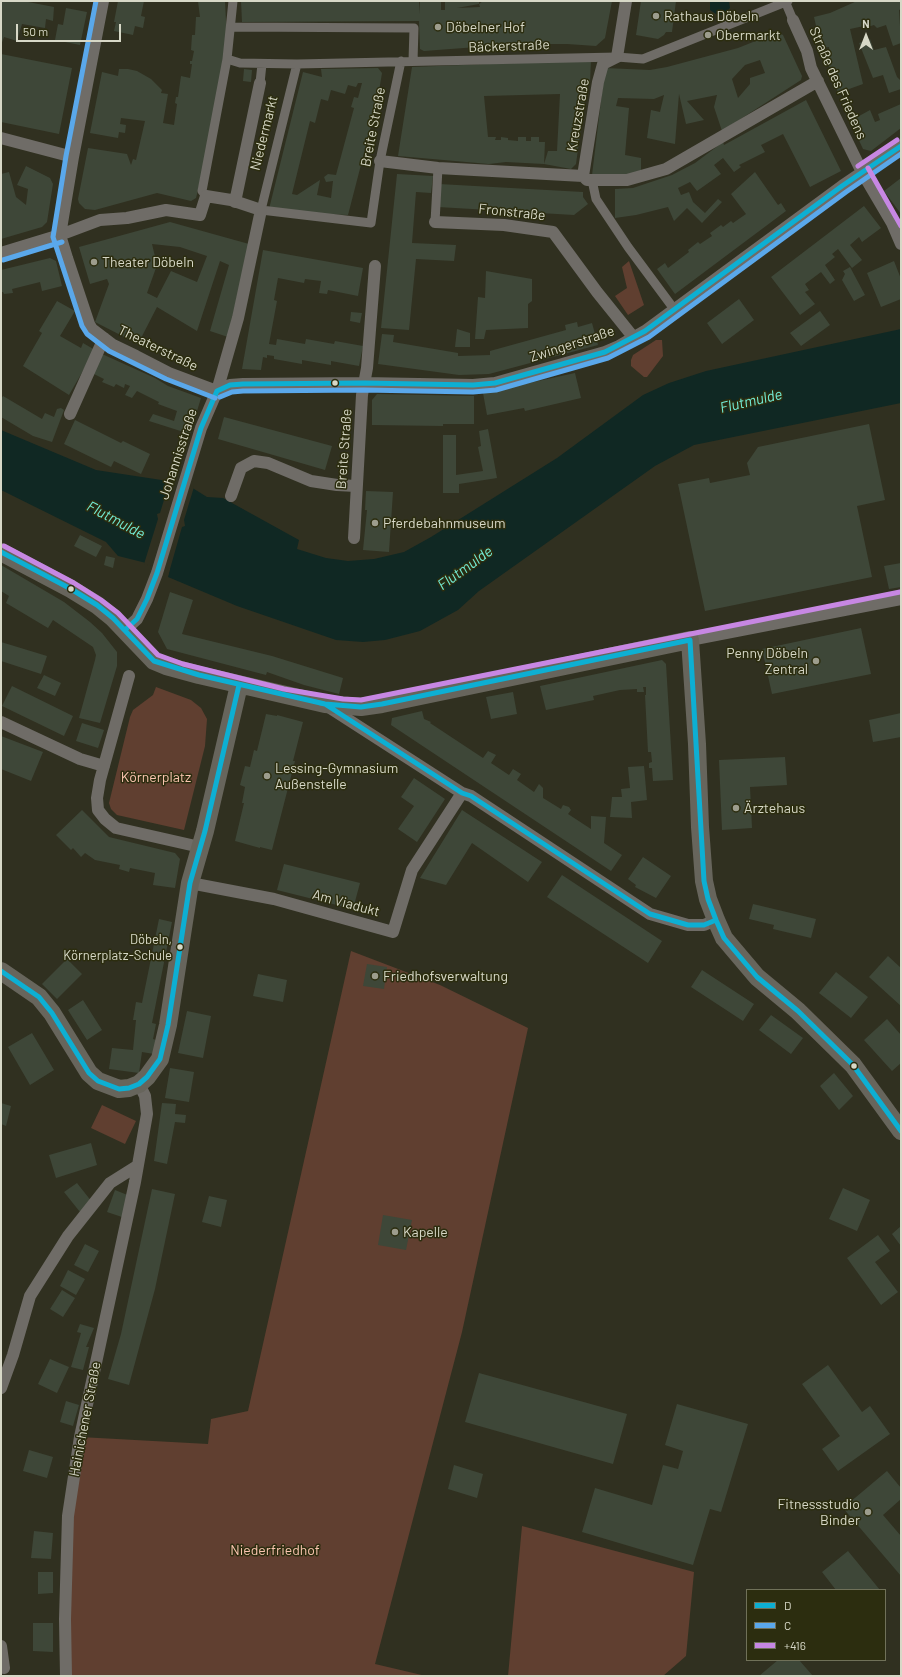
<!DOCTYPE html>
<html>
<head>
<meta charset="utf-8">
<style>
	body { margin:0 }
	#map { position:relative; width:902px; height:1677px; overflow:hidden; background:#303020; font-family:Barlow,sans-serif }
	canvas { display:block }
	.frame { position:absolute; inset:0; border:2px solid #d7d8c7; pointer-events:none }
	.legend { position:absolute; left:746px; top:1589px; width:140px; height:72px; box-sizing:border-box; background:#2c2d0f; border:1px solid #707159; margin:0; padding:5px 7px; list-style:none; font-size:12px; color:#d7d8c7 }
	.legend li { display:flex; align-items:center; gap:8px; height:20px }
	.legend b { width:20px; border:1px solid #707159 }
	.north { position:absolute; left:846px; top:16px; width:40px; height:40px; -webkit-text-stroke:3px #2c2d0f; paint-order:stroke; rotate:0deg; font-size:11px; font-weight:700; line-height:16px; text-align:center; color:#d7d8c7 }
	.north::after { content:''; display:block; margin:auto; width:14px; height:18px; background:#d7d8c7; clip-path:polygon(50% 0,100% 100%,50% 72%,0 100%) }
	.scale { position:absolute; left:16px; top:24px; width:105px; height:18px; box-sizing:border-box; border:2px solid #d7d8c7; border-top:0; padding-left:5px; font-size:12px; line-height:14px; white-space:nowrap; color:#d7d8c7; -webkit-text-stroke:3px #2c2d0f; paint-order:stroke }
</style>
</head>
<body>
<div id="map">
<canvas width="902" height="1677"></canvas>
<div class="frame"></div>
<ul class="legend">
<li><b style="height:5px;background:#0dafd3"></b>D</li>
<li><b style="height:5px;background:#5aa8eb"></b>C</li>
<li><b style="height:5px;background:#c787e3"></b>+416</li>
</ul>
<div class="north">N</div>
<div class="scale">50 m</div>
</div>
<script>
const ctx = document.querySelector('canvas').getContext('2d');
ctx.lineJoin = 'round';
function fillPath(path, color) { ctx.fillStyle = color; ctx.fill(path, 'evenodd'); }
const poly = rows => new Path2D(rows.map(r => 'M' + r).join(''));
function strokePath(path, color, width, dash) { ctx.strokeStyle = color; ctx.lineWidth = width; ctx.lineCap = dash ? 'butt' : 'round'; ctx.setLineDash(dash || []); ctx.stroke(path); }
function write(font, color, halo, rows, align = 'center') {
  ctx.font = font + ' Barlow,sans-serif'; ctx.lineWidth = 3; ctx.setLineDash([]); ctx.textBaseline = 'middle'; ctx.strokeStyle = halo; ctx.fillStyle = color; for (const [text, x, y, turn = 0] of rows) {
    ctx.save(); ctx.translate(x, y); ctx.rotate((+turn || 0) * Math.PI / 180); ctx.textAlign = isNaN(turn) ? turn : align; if (halo) ctx.strokeText(text, 0, 0); ctx.fillText(text, 0, 0); ctx.restore();
  }
}
fillPath(poly([
	[629,261,644,305,628,315,615,296,627,288,622,267],
	[656,340,662,340,663,356,647,377,644,377,631,366,631,360,633,355],
	[156,687,191,700,201,708,207,719,205,746,184,830,117,815,111,809,109,803,130,717,133,710,153,695],
	[351,951,440,985,528,1028,462,1332,375,1664,426,1676,66,1676,65,1619,80,1437,208,1444,211,1419,248,1411],
	[102,1105,136,1121,125,1144,91,1128],
	[522,1526,694,1572,686,1656,663,1676,508,1676]
]), '#603f30');
fillPath(poly([
	[710,1,729,1,730,8,723,15,716,14,710,10],
	[901,329,901,403,694,445,655,466,479,591,458,610,420,631,385,640,363,642,336,640,237,606,168,577,170,569,118,556,106,542,1,490,1,430,96,470,168,481,191,487,207,497,223,498,299,540,297,549,326,558,348,561,374,559,404,552,431,537,557,458,643,395,669,383,706,371]
]), '#102823');
fillPath(poly([
	[170,480,194,487,184,520,185,526,182,527,168,576,168,571,144,564,158,519,157,514,160,513]
]), '#303020');
fillPath(poly([
	[1,1,23,1,54,7,53,21,46,19,45,28,22,24,17,41,4,37,1,45],
	[118,1,144,1,141,16,145,17,143,28,135,26,133,35,114,31,116,22,114,22],
	[198,1,225,1,226,21,226,39,213,130,196,198,191,201,157,193,95,210,85,209,79,203,78,199,88,148,127,154,131,165,133,159,136,160,145,121,121,118,120,124,126,125,125,133,119,132,118,138,90,133,102,72,118,76,119,69,128,69,137,71,151,79,162,90,161,93,168,94,163,123,174,125,177,104,175,103,176,97,178,97,181,76,190,78,192,64,190,64,190,61,192,61,194,51,191,50,192,35,195,35,196,17,200,17],
	[241,1,419,1,419,14,420,1,441,1,441,10,445,10,445,1,479,1,479,4,457,8,480,7,479,4,483,1,612,1,605,38,596,46,567,44,517,44,424,51,420,49,419,21,242,22],
	[641,1,676,1,672,32,666,32,664,35,658,39,636,35],
	[857,1,901,1,901,9,899,10,901,43,893,46,886,25,877,28,874,25,864,28,864,26,850,29,863,84,838,93,826,57,830,55,829,47,821,48,814,17,830,13],
	[66,8,87,12,80,45,55,40,58,24,63,25],
	[778,32,783,35,802,76,801,80,722,131,714,107,717,95,687,101,704,120,686,124,679,94,675,144,647,138,651,110,660,112,664,95,654,99,618,98,616,106,629,108,625,155,641,158,641,175,592,175,605,68,650,70,667,67,738,48],
	[760,60,765,73,750,78,750,84,738,98,732,79,745,65],
	[870,39,874,50,886,47,897,77,901,81,901,89,889,93,883,75,873,78,859,43],
	[1,54,72,68,59,134,1,122],
	[591,60,590,83,587,82,576,164,571,169,544,164,548,151,557,151,560,94,484,96,488,137,496,137,495,140,501,140,501,137,508,138,508,140,518,141,518,137,526,137,526,141,531,141,531,137,539,137,539,142,545,142,544,164,506,162,489,164,398,156,412,67],
	[378,68,382,73,377,103,348,215,296,213,269,209,303,72,322,77,321,69],
	[358,83,362,83,358,98,354,97,351,107,354,108,336,175,328,174,324,177,326,182,333,181,331,198,317,195,320,180,297,195,292,194,310,121,315,123,321,99,328,101,331,90,345,94,348,85,356,87],
	[244,69,252,70,251,82,243,81],
	[806,100,841,171,810,187,783,134,761,145,765,152,739,165,741,167,734,172,723,158,714,165,721,174,697,191,690,182,678,188,681,195,689,192,693,202,705,213,718,199,722,202,702,223,687,208,674,221,668,207,636,215,615,218,615,189,633,188,672,175,695,163,723,142,724,145],
	[901,104,901,128,871,151,863,149,850,121,870,110,875,122,880,120,878,114],
	[26,166,50,178,53,184,47,222,42,227,1,239,1,174,9,172,16,197,26,205,28,189,17,185],
	[755,172,778,205,781,203,786,211,675,294,657,269,665,263,668,268,689,252,688,250,698,242,700,244,712,236,710,233,721,225,723,227,731,221,733,223,746,214,731,194],
	[397,174,433,176,431,193,416,192,412,243,456,245,454,261,416,259,409,330,381,328],
	[901,178,901,214,884,191],
	[439,184,583,192,583,197,588,204,574,215,438,207],
	[864,206,881,228,862,242,859,237,850,245,862,260,852,268,838,249,832,254,835,257,825,265,835,280,830,284,821,272,805,284,809,290,805,292,815,304,800,315,771,277],
	[170,222,249,244,228,337,210,331,229,265,220,261,197,331,157,307,138,344,95,322,109,284,107,279,90,284,79,247],
	[152,244,180,247,207,256,197,282,171,271,157,298,147,293,157,265],
	[263,250,363,268,358,296,328,290,327,294,319,293,321,281,305,279,304,283,278,278,274,300,277,301,269,344,276,345,277,339,305,344,306,339,334,344,335,341,363,346,359,366,331,361,331,365,302,360,302,364,274,359,274,356,267,355,267,358,263,357,261,370,242,369],
	[50,258,56,261,62,286,42,291,40,282,12,289,13,293,4,294,3,292,1,292,1,270],
	[894,261,901,279,901,299,881,307,867,273],
	[850,267,865,295,854,301,842,280,845,274,843,271],
	[486,271,532,279,532,301,528,304,528,328,486,330,484,339,475,339,478,297,485,298],
	[739,299,754,320,722,344,707,323],
	[57,301,75,311,60,336,81,348,83,343,95,350,69,395,23,366,42,333,39,331],
	[820,311,830,325,801,346,790,333],
	[351,312,362,313,360,323,350,321],
	[577,322,578,327,592,323,598,345,489,374,459,375,378,364,382,334,394,335,393,342,458,353,458,356,490,355,490,351,566,330,565,325],
	[457,329,470,333,470,347,455,347],
	[102,354,155,378,168,386,201,398,190,434,149,421,153,414,174,421,177,411,158,404,159,402,137,391,132,398,125,395,130,386,125,384,124,388,116,384,114,387,102,382,104,379,92,373],
	[575,373,581,398,525,411,524,408,487,415,483,393],
	[377,394,474,396,474,424,443,424,443,426,372,425,372,400],
	[3,396,42,419,45,413,54,417,57,409,61,408,64,410,52,442,33,436,1,417,1,399],
	[224,417,332,446,325,470,218,439],
	[75,420,121,443,123,441,150,454,141,474,114,461,111,467,64,444],
	[869,424,885,500,857,506,872,577,705,611,678,484,709,478,710,483,750,475,747,463,758,447],
	[488,429,497,478,459,484,459,493,443,493,443,435,456,435,456,475,483,471,478,447,481,446,479,431],
	[366,491,393,492,389,552,363,550,367,510,365,510],
	[80,535,102,546,96,557,74,546],
	[106,556,115,558,113,568,104,565],
	[901,563,901,587,889,589,884,566],
	[1,565,64,602,90,622,102,633,117,652,117,666,100,723,79,718,95,660,96,655,93,647,53,620,48,628,6,603,9,596,1,591],
	[170,592,193,600,182,634,272,656,343,678,339,694,304,685,267,672,266,675,167,649,158,632],
	[861,628,871,674,772,694,762,649],
	[1,642,47,656,41,674,1,661],
	[662,660,666,664,673,780,653,781,652,768,649,768,649,763,652,762,651,752,648,752,645,695,646,695,646,687,643,687,644,692,637,692,637,689,620,690,593,696,594,700,546,710,540,686],
	[44,675,61,683,55,696,37,688],
	[12,686,73,716,64,736,2,706],
	[513,692,517,714,491,719,486,697],
	[422,711,424,719,431,722,430,723,483,758,488,751,496,755,491,763,509,775,513,769,521,774,517,780,534,792,539,784,543,788,543,798,561,809,563,805,569,807,571,810,568,814,591,829,591,816,606,817,604,843,622,855,611,871,391,725,392,718],
	[901,713,901,737,873,742,869,720],
	[266,714,277,716,277,715,303,722,293,761,295,761,272,850,260,847,260,848,235,841,244,803,242,803,245,787,240,785,245,766,250,767,254,750,257,751],
	[82,723,104,730,98,748,76,741],
	[1,736,43,752,31,781,1,769],
	[785,757,787,785,750,787,752,828,722,830,719,760],
	[644,766,647,800,631,802,632,818,610,817,612,797,622,797,621,789,630,788,628,767],
	[414,778,445,799,417,842,398,829,414,806,401,797],
	[82,810,109,837,175,853,180,859,175,888,153,885,155,873,130,868,129,872,119,869,120,865,95,860,85,853,81,857,73,848,71,850,56,835],
	[462,810,542,862,528,882,472,843,446,885,420,878],
	[643,857,671,876,656,898,635,887,636,885,628,879],
	[284,864,360,883,353,909,277,890],
	[562,875,662,941,648,963,547,897],
	[753,904,816,919,811,938,773,929,774,925,749,919],
	[159,919,172,922,152,1023,156,1024,153,1039,156,1040,154,1054,142,1052,139,1073,109,1069,112,1048,133,1050,136,1020,133,1020,136,1002,142,1003],
	[888,956,901,968,901,1006,869,977],
	[67,959,82,974,57,999,42,984],
	[367,964,387,967,384,989,363,986],
	[702,970,754,1004,743,1021,691,987],
	[836,972,868,997,851,1018,819,993],
	[258,974,287,980,283,1002,253,996],
	[83,1000,102,1030,87,1040,68,1010],
	[187,1011,211,1016,203,1058,178,1053],
	[771,1015,803,1038,791,1054,759,1030],
	[887,1019,901,1035,901,1063,892,1071,864,1040],
	[32,1033,54,1070,30,1085,8,1047],
	[170,1068,194,1072,189,1102,165,1098],
	[834,1073,853,1096,839,1110,820,1086],
	[1,1103,11,1106,6,1126,1,1124],
	[162,1103,176,1104,175,1114,186,1115,185,1123,175,1122,167,1164,154,1161],
	[91,1143,97,1165,56,1178,49,1155],
	[77,1183,92,1202,80,1212,64,1192],
	[843,1188,870,1200,857,1231,829,1219],
	[152,1189,175,1194,155,1289,129,1385,108,1379,121,1334],
	[115,1190,130,1196,122,1217,107,1212],
	[209,1196,227,1200,221,1227,202,1222],
	[383,1215,412,1220,406,1250,378,1245],
	[901,1226,901,1246,892,1234],
	[878,1235,890,1251,875,1262,898,1292,881,1305,847,1258],
	[85,1244,99,1251,88,1272,74,1265],
	[68,1270,85,1279,76,1295,60,1286],
	[62,1290,75,1298,63,1317,50,1309],
	[80,1324,94,1328,86,1347,89,1347,83,1370,71,1367,81,1333,77,1332],
	[50,1359,69,1367,57,1393,38,1384],
	[828,1365,862,1412,870,1406,890,1434,838,1471,822,1449,840,1436,802,1384],
	[479,1373,627,1414,613,1464,465,1422],
	[66,1401,79,1405,73,1426,60,1422],
	[677,1404,748,1424,721,1512,710,1509,693,1565,582,1532,595,1488,652,1505,663,1465,678,1469,683,1451,665,1445],
	[29,1450,53,1457,47,1478,23,1471],
	[454,1465,483,1474,477,1498,448,1489],
	[887,1471,901,1488,901,1499,883,1515,901,1536,901,1576,843,1508],
	[34,1531,53,1533,51,1559,31,1558],
	[848,1551,880,1590,836,1590,822,1572],
	[38,1572,53,1572,53,1593,38,1594],
	[33,1623,53,1623,53,1652,33,1651],
	[778,1660,799,1660,813,1676,759,1676]
]), '#3e4738');
strokePath(poly([
	[785,1,793,20],
	[232,27,414,28,413,61],
	[227,59,240,63,297,64,617,57,643,59,788,1],
	[297,64,261,210,371,223,380,161,401,61],
	[260,83,262,64],
	[592,180,596,199,628,247,674,309],
	[206,196,202,191,227,59,233,1],
	[435,222,438,168]
]), '#6f6c67', 9);
strokePath(poly([
	[103,1,73,157,60,235,67,258,89,324,92,329,113,345,136,356,169,373,217,391],
	[626,1,617,57,603,64,598,82,583,176,587,180,627,180,666,169,818,81],
	[793,20,807,51,811,68,862,172,892,223,901,244],
	[1,138,73,157],
	[380,161,438,168,583,176],
	[235,202,260,83],
	[435,222,504,225,553,232,597,292,634,338],
	[1,253,60,235,100,220,127,218,166,210,200,215,206,196,231,200,261,210,238,318,217,391,201,428,157,573,147,599,137,619,125,630],
	[217,391,230,385,243,384,364,383,473,385,495,383,605,352,619,346,645,331,842,186,901,146],
	[70,414,104,338],
	[231,496,241,468,254,461,268,463,311,481,337,485,356,486],
	[354,538,362,395,367,368,375,266],
	[690,640,901,599],
	[129,676,100,780,97,798,98,810,105,819,116,828,200,847],
	[327,706,462,793,471,796,650,914,688,925,704,925,716,920],
	[1,722,80,759,104,766],
	[190,883,274,899,393,932,412,870,462,793],
	[1,1388,13,1355,30,1296,68,1236,110,1183,137,1166],
	[1,1646,4,1668],
	[66,1676,65,1619,68,1516,80,1437,135,1182,147,1114,145,1096,139,1084]
]), '#6f6c67', 12);
strokePath(poly([
	[1,552,71,589,97,605,113,618,154,661,166,666,199,675,325,704,361,707,382,704,690,640,697,744,700,827,704,881,708,899,716,920,724,938,757,977,798,1011,853,1065,901,1131],
	[1,971,39,997,52,1013,89,1073,98,1081,119,1089,129,1088,139,1084,147,1077,160,1059,168,1025,190,883,205,831,239,685]
]), '#67655c', 18);
strokePath(poly([
	[217,391,230,385,243,384,364,383,473,385,495,383,605,352,645,331,842,186,901,146],
	[1,552,71,589,97,605,113,618,154,661,199,675,325,704,361,707,382,704,690,640,704,881,708,899,716,920,724,938,757,977,798,1011,853,1065,901,1131],
	[125,630,137,619,147,599,157,573,201,428,217,391],
	[320,703,325,704,462,793,471,796,650,914,688,925,704,925,716,920],
	[1,971,39,997,52,1013,89,1073,98,1081,119,1089,129,1088,139,1084,147,1077,160,1059,168,1025,190,883,205,831,239,685]
]), '#0dafd3', 5);
strokePath(poly([
	[96,1,66,156,53,237,82,326,87,334,109,351,166,379,215,398],
	[3,260,62,242],
	[220,397,232,392,243,391,364,390,473,392,496,390,608,358,649,337,846,192,901,154]
]), '#5aa8eb', 5);
strokePath(poly([
	[858,166,897,140],
	[868,168,901,226],
	[4,546,74,583,101,600,118,613,158,655,183,664,284,689,343,699,361,700,900,592]
]), '#c787e3', 5);
for (const [x, y, r, color] of [
	[656,16,4,"#9d9d8d"],
	[438,27,4,"#9d9d8d"],
	[708,35,4,"#9d9d8d"],
	[94,262,4,"#9d9d8d"],
	[335,383,3.5,"#d7d8c7"],
	[375,523,4,"#9d9d8d"],
	[71,589,3.5,"#d7d8c7"],
	[816,661,4,"#9d9d8d"],
	[267,776,4,"#9d9d8d"],
	[736,808,4,"#9d9d8d"],
	[180,947,3.5,"#d7d8c7"],
	[375,976,4,"#9d9d8d"],
	[854,1066,3.5,"#d7d8c7"],
	[395,1232,4,"#9d9d8d"],
	[868,1512,4,"#9d9d8d"]
]) { const dot = new Path2D(); dot.arc(x, y, r, 0, 2 * Math.PI); ctx.fillStyle = color; ctx.fill(dot); strokePath(dot, '#2c2d0f', 1.5); }
write('13px', '#d7d8c7', '#2c2d0f', [
	["Döbeln,",172,940],
	["Körnerplatz-Schule",172,956]
], 'right');
write('14px', '#d7d8c7', '#2c2d0f', [
	["Rathaus Döbeln",664,16],
	["Döbelner Hof",446,27],
	["Obermarkt",716,35],
	["Theater Döbeln",102,262],
	["Pferdebahnmuseum",383,523],
	["Penny Döbeln",808,653,"right"],
	["Zentral",808,669,"right"],
	["Lessing-Gymnasium",275,768],
	["Außenstelle",275,784],
	["Ärztehaus",744,808],
	["Friedhofsverwaltung",383,976],
	["Kapelle",403,1232],
	["Fitnessstudio",860,1504,"right"],
	["Binder",860,1520,"right"]
], 'left');
write('14px', '#d7d8c7', '#2c2d0f', [
	["Bäckerstraße",509,46,-2],
	["Straße des Friedens",838,83,66],
	["Kreuzstraße",578,115,-80],
	["Breite Straße",373,127,-79],
	["Niedermarkt",264,133,-76],
	["Fronstraße",512,212,6],
	["Zwingerstraße",572,344,-18],
	["Theaterstraße",158,348,26],
	["Breite Straße",344,449,-86],
	["Johannisstraße",178,454,-72],
	["Am Viadukt",346,903,15],
	["Hainichener Straße",85,1419,-79]
]);
write('14px', '#fcc6b1', '#2c2d0f', [
	["Körnerplatz",156,777],
	["Niederfriedhof",275,1550]
]);
write('italic 15px', '#72ecd7', '#2c2d0f', [
	["Flutmulde",751,401,-13],
	["Flutmulde",116,520,28],
	["Flutmulde",465,568,-36]
]);
</script>
</body>
</html>
